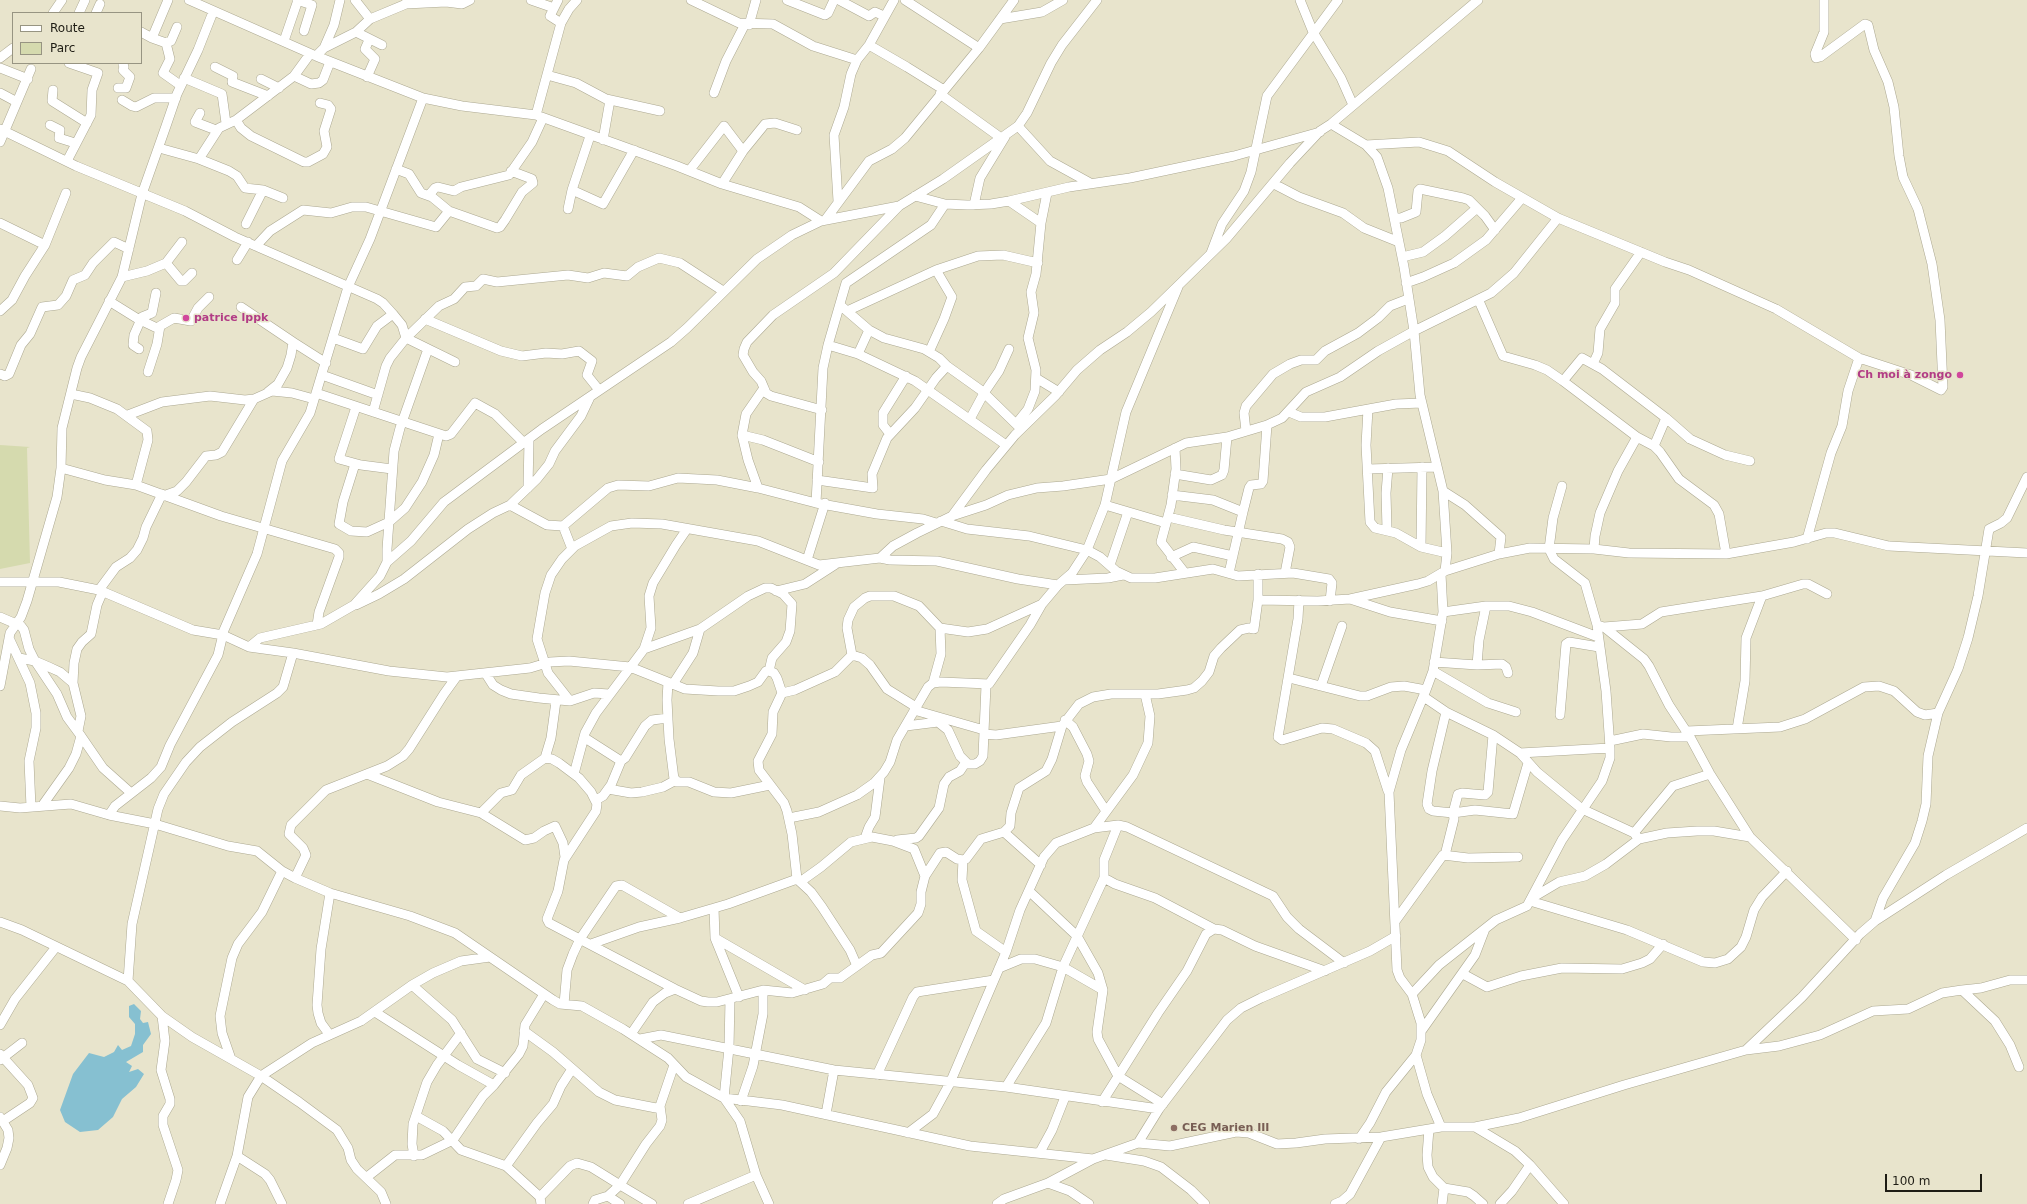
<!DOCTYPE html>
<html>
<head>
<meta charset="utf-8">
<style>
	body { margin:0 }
	#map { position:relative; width:2027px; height:1204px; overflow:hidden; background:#e8e4cc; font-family:"DejaVu Sans",sans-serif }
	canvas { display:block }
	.legend { position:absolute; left:12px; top:12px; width:130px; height:52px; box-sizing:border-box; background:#e8e4cc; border:1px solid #979482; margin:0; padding:5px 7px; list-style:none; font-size:12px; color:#1e1c14 }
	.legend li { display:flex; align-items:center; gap:8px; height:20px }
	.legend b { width:20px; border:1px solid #979482 }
	.scale { position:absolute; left:1885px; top:1174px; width:97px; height:18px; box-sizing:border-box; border:2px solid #1e1c14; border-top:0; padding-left:5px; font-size:12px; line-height:14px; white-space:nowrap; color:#1e1c14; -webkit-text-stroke:3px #e8e4cc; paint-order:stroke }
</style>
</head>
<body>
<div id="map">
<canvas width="2027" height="1204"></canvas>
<ul class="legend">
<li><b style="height:5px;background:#fff"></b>Route</li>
<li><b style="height:11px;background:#d5daae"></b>Parc</li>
</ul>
<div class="scale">100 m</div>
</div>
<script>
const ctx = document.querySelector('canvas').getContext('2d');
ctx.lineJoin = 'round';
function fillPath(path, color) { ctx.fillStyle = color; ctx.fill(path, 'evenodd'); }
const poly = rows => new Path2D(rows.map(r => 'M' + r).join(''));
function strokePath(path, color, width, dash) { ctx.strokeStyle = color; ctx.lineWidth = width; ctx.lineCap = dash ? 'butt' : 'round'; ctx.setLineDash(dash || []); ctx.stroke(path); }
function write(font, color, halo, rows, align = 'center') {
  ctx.font = font + ' "DejaVu Sans",sans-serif'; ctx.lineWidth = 3; ctx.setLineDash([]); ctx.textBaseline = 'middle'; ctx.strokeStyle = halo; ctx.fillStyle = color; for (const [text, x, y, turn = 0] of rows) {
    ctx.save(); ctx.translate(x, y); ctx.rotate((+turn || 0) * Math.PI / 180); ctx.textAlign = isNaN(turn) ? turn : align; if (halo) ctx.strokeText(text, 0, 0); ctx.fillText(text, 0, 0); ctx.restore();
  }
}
fillPath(poly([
	[0,445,30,447,27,448,30,563,0,569]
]), '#d5daae');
fillPath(poly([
	[134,1004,141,1011,140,1019,143,1023,148,1022,151,1034,143,1045,143,1052,126,1062,132,1066,129,1072,138,1069,144,1074,136,1087,122,1099,113,1117,98,1130,80,1132,65,1122,60,1110,73,1074,89,1053,104,1057,114,1052,118,1045,122,1050,131,1046,135,1034,135,1024,129,1017,129,1006]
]), '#86c0d1');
const minor = poly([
	[189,0,316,56,423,98,462,106,536,115,677,166,722,184,799,207,821,221],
	[297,0,312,5,304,31],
	[355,0,370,19],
	[531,0,554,8],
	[558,0,550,16,561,23],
	[691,0,739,23,773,24,813,46,857,60],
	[787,0,825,15,828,13,834,0],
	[839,0,869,16,875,12,884,16],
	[905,0,979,48],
	[1300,0,1313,32,1341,78,1353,105],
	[406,4,446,2,462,4,470,0],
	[53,13,62,0],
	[79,13,85,0],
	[96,13,100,4],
	[1000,19,1042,12,1063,0],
	[749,25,756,0],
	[141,32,152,38,168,0],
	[356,32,382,45],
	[152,38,166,43,170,59,163,73,180,85],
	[284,41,298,0],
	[166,43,171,41,177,27],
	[869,45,907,67,944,90],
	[324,48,334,25,340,0],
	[316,56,324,48,356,32,370,19,406,4,407,0],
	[0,58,13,48],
	[215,67,233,76,232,82,268,96],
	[0,68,28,79],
	[547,75,576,83,606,99,660,111],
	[294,76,311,84,319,83,323,80,330,62],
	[367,77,375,59,365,49,369,40],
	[184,78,222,94,226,123],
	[261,79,279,88],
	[118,88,126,88,130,77,123,70,124,67,123,64],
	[53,90,52,101,87,123],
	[0,93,17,102],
	[714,93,726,61,745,24],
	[940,94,1001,138],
	[122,100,132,106,136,107,154,98,176,98],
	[200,113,195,122,216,130],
	[536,115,561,23,569,9,577,0],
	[236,120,241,128,251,136,304,162,308,162,323,154,327,147,324,131,331,109,328,105,320,103],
	[50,125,60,130,59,138,75,143],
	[0,129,76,166,185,211,235,237,377,299,383,303,393,314,402,325,406,338,455,362],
	[603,140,610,100],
	[0,142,31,69],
	[1366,145,1419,142,1448,151,1495,182,1558,218,1665,262,1689,270,1776,309,1859,358,1911,375,1941,390,1943,387,1940,320,1932,264,1918,209,1903,177,1899,156,1894,107,1888,82,1874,50,1868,25,1865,24,1820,57,1816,58,1815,54,1824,32,1824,0],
	[159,148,199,159,229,171,237,176,245,188,263,190,283,198],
	[199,159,219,128,236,120,294,76,310,54],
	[67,161,91,115,92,90,98,73,69,63],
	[396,169,409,174,421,193,432,197,449,211,497,228,500,227,505,220,522,192,533,183,532,179,511,171],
	[689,171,724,126,743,151],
	[1090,183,1050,161,1018,126,1027,113,1051,63,1062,45,1097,0],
	[722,184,743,151,765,124,775,123,797,130],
	[1274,184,1299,197,1343,213,1364,228,1399,242],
	[572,190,603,204,634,150],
	[429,195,435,188,438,187,454,191,461,187,509,175,532,142,543,118],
	[915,196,945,204,967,205,991,204,1009,201,1041,223,1036,274,1031,292,1034,313,1028,338,1036,370,1035,391,1028,409,1016,424],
	[838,201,834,135,844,107,851,74,857,60,869,45,894,0],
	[1009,201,1069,187,1130,178,1234,156,1320,132],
	[974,205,980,178,1005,137],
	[568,209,572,190,590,136],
	[1394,218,1401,218,1416,212,1418,191,1420,189,1463,198,1469,200,1485,216,1495,230],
	[826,219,869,161,892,149,905,138,979,48,1014,0],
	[0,223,45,245],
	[1041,223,1047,193],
	[246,224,263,190],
	[256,246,270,231,303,210,331,213,352,207,366,207,436,227,449,211],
	[1211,253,1222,224,1244,191,1251,172,1267,96,1338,0],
	[1402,257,1423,252,1445,236,1477,208],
	[237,260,248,242],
	[166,263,181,281,184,281,192,273],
	[122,277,147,271,166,263,182,242],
	[1406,283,1423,277,1454,263,1486,240,1522,198],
	[1178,287,1126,412,1105,505,1087,550,1100,557,1116,571,1131,578,1155,578,1213,569,1238,576,1293,573,1329,579,1332,583,1330,601],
	[109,301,138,319,159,329],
	[1479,301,1503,356,1535,365,1547,370,1563,381,1637,437,1654,446,1660,452,1679,479,1714,505,1719,514,1726,554],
	[840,305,869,330,884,338,924,349,939,358,947,366,982,391,1019,427],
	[241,307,293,342],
	[0,311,12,300,25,276,45,245,66,193],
	[847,311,936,270,978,256,1003,255,1038,263],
	[425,319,501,351,522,356,546,353,562,354,579,351,592,361,587,375,599,390],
	[333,338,363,349,377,326,393,314],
	[828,345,858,354,915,381,1006,445],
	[139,349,133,345,134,335,142,317,152,313,156,293],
	[929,352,944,319,952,297,936,270],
	[858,354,869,330],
	[1593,364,1598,353,1600,329,1615,303,1615,289,1641,252],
	[148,372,157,344,160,326,174,318,191,321,198,308,209,297],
	[0,374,5,376,9,374,21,345,30,334,42,307,58,305,66,296,73,280,85,275,93,263,114,242,129,249],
	[322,375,378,395],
	[1036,378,1059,392],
	[1563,381,1582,358,1602,369,1666,418,1654,446],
	[764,388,766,393,771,396,822,410],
	[268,392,278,384,287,368,291,355,293,342,326,363],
	[316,393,446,436,451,434,475,403,495,414,524,443],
	[71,394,90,398,117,409,147,431,148,440,136,485],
	[356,407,339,459,361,465,392,469],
	[1368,409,1366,445,1370,522,1375,528,1396,533,1421,547,1447,553],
	[373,412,386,366,390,358,406,338,439,306,454,299,465,287,476,286,483,279,497,282,568,275,588,278,604,273,627,276,638,267,659,258,680,263,723,291],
	[1289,412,1301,417,1325,417,1396,404,1422,403],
	[128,415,162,402,210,396,245,400,254,399,272,391,292,393,314,399],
	[1666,418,1690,439,1725,455,1750,461],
	[970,419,984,393,999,371,1009,349],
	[1246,431,1244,413,1246,406,1273,374,1290,364,1301,360,1316,360,1325,351,1358,333,1378,318,1390,306,1408,299],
	[890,434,883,425,883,413,906,376],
	[742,435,748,460,758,488],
	[1175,448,1176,469,1171,505,1161,542,1185,573],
	[819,462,763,440,742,435,746,414,764,388,761,381,753,372,743,355,744,349,747,342,773,315,834,273,899,206],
	[355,464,343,502,339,524,351,531,367,532,389,522,405,508,422,482,434,455,439,434],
	[61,468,105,480,136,485,221,516,335,549,339,553,339,557,319,612,317,625],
	[1368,469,1437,467],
	[1175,474,1211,480,1222,475,1224,470,1227,437],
	[817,480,873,488,872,474,887,438,915,408,936,378,947,366],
	[1562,486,1553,518,1549,549,1554,559,1585,583,1597,625,1604,627,1644,659,1649,666,1669,705,1690,737,1710,774,1750,837,1856,940],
	[528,488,529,440],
	[1443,491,1465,505,1501,537,1499,554],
	[166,495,177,491,186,482,206,456,216,455,222,452,254,399],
	[1172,495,1213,500,1243,512,1229,573],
	[816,503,823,368,828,345,846,283,931,225,945,204],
	[510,505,537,479,549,464,555,451,581,416,590,397],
	[1105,505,1166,523],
	[1243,512,1249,488,1251,485,1261,484,1263,481,1267,425],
	[952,516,986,470,1015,435,1055,396,1077,370,1100,350,1127,332,1151,312,1226,239,1290,163,1320,131,1331,124,1478,0],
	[1168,517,1224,530,1282,539,1288,542,1290,547,1285,573],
	[563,526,572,549],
	[1387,529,1386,493,1388,468],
	[1807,539,1831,453,1842,426,1848,391,1859,358],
	[1421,547,1422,467],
	[1594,549,1595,536,1600,513,1618,471,1637,437],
	[1171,557,1193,547,1233,556],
	[880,558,893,546,917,533,952,516,986,505,1008,495,1037,488,1063,486,1111,479,1186,443,1227,437,1267,425,1282,418,1306,392,1340,377,1378,351,1414,331,1491,293,1514,273,1558,218],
	[807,560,825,503],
	[387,562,387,549,394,451,400,428,428,349],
	[1110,565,1128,512],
	[1445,571,1499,554,1530,548,1594,549,1629,553,1726,554,1794,542,1826,533,1835,533,1889,546,2027,553],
	[1065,580,1108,578,1123,575],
	[0,582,59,582,99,590,193,630,223,635,249,647,293,653,389,671,447,677,530,668,550,662,569,661,630,667,685,689,718,691,734,691,749,686,758,682,766,671,769,671,774,673,777,678,782,693,795,690,835,672,852,655,847,628,848,620,854,607,865,598,870,596,894,596,919,606,940,628,968,632,987,629,1042,604,1058,585],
	[99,590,116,567,130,558,137,550,143,538,146,527,162,494],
	[776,591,805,584,836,564],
	[1350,599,1390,612,1442,621],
	[1258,600,1318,601,1350,599,1418,584,1428,581,1445,571,1447,553,1443,491,1420,395,1414,331,1404,267,1388,188,1377,157,1366,145,1331,124],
	[1299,600,1298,619,1278,737,1282,740,1322,728,1333,729,1366,743,1375,751,1388,791],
	[356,605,379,594,404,579,468,529,493,513,510,505,547,525,563,526,608,488,618,485,649,486,678,478,717,480,758,488,816,503,877,514,923,519,936,523],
	[1443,612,1486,606,1509,606,1532,612,1598,637],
	[0,617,21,626,24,630,29,649,35,661,57,694,67,717,81,736,76,754,69,768,42,806],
	[1604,627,1642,624,1661,612,1762,596,1803,584,1808,584,1827,594],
	[9,638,30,683,36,713,36,728,29,761,31,807],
	[249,647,260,638,321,624,354,605,380,576,387,562,411,541,444,502,542,429,671,342,687,328,757,259,792,235,821,221,899,206,943,179,1018,126],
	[644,649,700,629,748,596,765,588,771,588,783,594,792,604,790,631,786,642,772,658,769,671],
	[852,655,862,658,870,665,887,689,916,707],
	[19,658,35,661,49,667,60,672,73,683],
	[1434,662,1477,665,1502,664,1506,667,1508,673],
	[1477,665,1479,640,1486,606],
	[1433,671,1488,703,1516,712],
	[486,674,493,685,501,690,511,694,539,698,570,701,594,693,609,694],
	[1289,678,1360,696,1367,696,1391,687,1404,686,1426,690,1433,671,1443,612,1441,574],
	[668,682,667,700,669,739,674,779,677,782,689,782,714,792,731,793,770,785],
	[933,683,941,654,940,628],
	[673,684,693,653,700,629],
	[0,686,10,633,21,617,27,601,57,497,61,468,62,428,77,368,81,357,122,277,142,194,166,126,177,94,198,50,213,12],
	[1321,686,1342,626],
	[782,693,773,712,772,734,758,761,759,770,784,803,787,811,792,834,797,879,811,892,822,907,850,950,857,966],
	[1424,697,1446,712,1493,735,1520,753,1537,772,1582,809,1634,833,1639,839],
	[556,701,551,738,545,758,552,759,559,763,579,778,591,792,597,804,596,811,564,860,558,891,547,919,549,923,675,989],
	[570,701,548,673,537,639,545,593,551,575,562,559,575,546,611,526,632,523,662,524,758,541,819,565,880,558,890,560,937,561,1018,579,1058,585,1072,573,1087,550,1029,536,967,529,941,521],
	[914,710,984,730],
	[1560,715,1566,644,1569,642,1599,647],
	[1065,720,1073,727,1087,754,1089,761,1085,776,1087,782,1106,811],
	[906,726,938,722,948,730,960,756,968,764,975,764,980,761,983,756,986,685],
	[1737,729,1745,681,1746,638,1762,596],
	[78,731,81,716,73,683,74,663,77,649,82,642,91,634,97,605,103,591],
	[1687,731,1780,727,1805,719,1864,687,1879,686,1894,691,1917,712,1925,715,1938,713],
	[984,734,996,735,1062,726],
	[1493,735,1488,792,1485,795,1462,793,1458,794,1453,813,1475,810,1513,814,1528,763],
	[81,736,103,768,131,793],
	[585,738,621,761,625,758,645,726,652,720,668,718],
	[1610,741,1643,734,1671,737,1690,737],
	[1520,753,1610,748],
	[367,774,438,802,481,813,525,840,534,838,544,831,555,826,563,843,565,857],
	[574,774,585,733,596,713,644,649,651,628,649,596,653,583,676,545,687,529],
	[608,789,631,793,642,792,663,787,676,780],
	[596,800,603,796,611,785,621,761],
	[0,806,20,808,71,804,109,815,155,824,228,846,257,851,282,871,295,878,330,893,410,916,455,933,553,1000,560,1004,582,1006,623,1029,668,1058,686,1077,724,1098,782,1105,970,1146,1093,1159],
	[481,813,501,793,512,790,521,775,545,758],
	[109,815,115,806,151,778,161,767,170,745,218,655,224,630,257,554,282,461,310,413,348,287,370,239,423,98],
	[789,818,819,812,857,795,874,783,884,772,890,762,897,740,928,687,933,683,941,682,989,684,1030,625,1042,604],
	[1118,825,1104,860,1104,878,1115,884,1155,898,1214,929],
	[1094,828,1133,775,1148,743,1150,716,1145,694],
	[1004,832,1041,865],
	[1634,833,1673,786,1710,774],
	[865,838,869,827,875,817,880,778],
	[897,840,916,838,919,836,939,808,944,784,949,777,960,771,966,762],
	[1445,855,1454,819,1453,813,1433,811,1429,809,1427,804,1432,771,1446,712],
	[963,860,962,880,976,931,1006,952],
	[295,878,306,855,303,848,289,834,291,825,326,790,387,766,403,756,409,749,444,694,457,676],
	[800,882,821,867,851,842,872,837,893,841,914,849,925,876],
	[1029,891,1077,936,1098,973,1103,990,1097,1032,1098,1039,1118,1076,1163,1104],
	[1532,898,1559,882,1585,876,1606,864,1639,839,1667,833,1697,831,1714,831,1750,837],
	[1530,901,1627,930,1703,962,1715,963,1728,959,1741,947,1746,937,1754,910,1762,897,1787,871],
	[714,908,715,938,739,997],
	[1396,920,1443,855,1468,858,1518,857],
	[1875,921,1883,898,1915,843,1922,821,1926,804,1928,756,1938,713,1958,669,1968,638,1978,596,1989,529,2001,523,2007,518,2027,477],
	[0,922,22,930,128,981,162,1016,192,1037,261,1076,299,1102,337,1130,348,1148,351,1160,357,1169,381,1192,386,1204],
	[715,938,805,990],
	[591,944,639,927,680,918,728,904,797,879],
	[999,968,1021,959,1035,959,1063,967,1103,990],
	[1463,974,1487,987,1521,976,1562,968,1622,969,1642,963,1650,959,1663,944],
	[128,981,132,924,158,809,164,794,186,762,200,747,232,722,277,693,283,687,293,653],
	[412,985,452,1020,477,1059,505,1073],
	[1962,990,1981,988,2010,980,2027,980],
	[1412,994,1439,965,1496,920,1527,906,1562,840,1602,781,1610,758,1610,748,1606,691,1597,625],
	[730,999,729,1048,724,1098,740,1121,756,1175,769,1204],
	[564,1004,567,970,573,954,580,939,616,886,622,885,680,918],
	[375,1012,458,1065,494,1085,519,1054,523,1046,525,1025,544,994],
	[162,1016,165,1041,161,1070,170,1099,170,1104,163,1116,163,1125,178,1170,176,1180,168,1204],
	[0,1025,15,999,56,947],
	[1422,1030,1475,955,1485,929],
	[524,1031,553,1052,599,1092,615,1100,656,1108,660,1106,674,1065],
	[329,1034,321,1023,318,1013,317,1005,321,949,330,893],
	[631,1034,653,1002,665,993,675,989,701,1001,708,1002,717,1002,763,990,792,993,823,984,830,978,840,978,872,955,881,953,918,913,921,904,921,892,925,876,940,853,946,852,957,859,963,860,966,859,981,839,1004,832,1010,826,1011,813,1019,788,1046,771,1052,759,1062,726,1079,704,1093,697,1111,694,1158,694,1187,690,1194,688,1202,681,1209,672,1214,656,1221,648,1240,630,1249,628,1254,629,1258,600,1258,574],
	[640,1039,661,1035,834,1070,1006,1087,1159,1109],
	[1746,1050,1779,1046,1820,1035,1873,1011,1908,1009,1942,993,1962,990,1995,1021,2010,1045,2019,1067],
	[0,1054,28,1085,33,1098,30,1103,3,1121],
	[1416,1055,1427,1094,1441,1127],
	[231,1059,222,1033,220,1016,232,958,238,944,262,912,282,871],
	[0,1060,22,1043],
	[877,1075,913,997,917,992,994,980],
	[1006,1087,1046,1023,1063,967,1104,878],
	[741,1101,753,1066,763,1014,763,990],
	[1102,1102,1158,1013,1187,971,1206,934,1214,929,1222,930,1255,946,1325,971],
	[826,1114,834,1070],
	[416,1116,443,1131,461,1150,506,1166,537,1123,553,1104,561,1086,572,1069],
	[0,1117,8,1130,9,1138,7,1148,0,1165],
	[1475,1127,1515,1151,1530,1165,1564,1204],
	[1429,1129,1427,1155,1428,1167,1433,1177,1444,1188,1468,1192,1474,1196,1483,1204],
	[908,1133,933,1114,950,1083,1006,952,1020,910,1044,857,1056,843,1094,828,1118,825,1127,827,1273,896,1287,917,1299,929,1344,963],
	[1359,1139,1370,1123,1386,1092,1416,1055,1421,1040,1421,1023,1412,994,1400,978,1397,970,1389,792,1401,750,1426,690],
	[1138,1143,1159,1109,1227,1020,1241,1008,1261,998,1370,951,1396,936],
	[1040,1152,1052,1130,1065,1097],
	[1106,1155,1144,1161,1161,1167,1191,1190,1205,1204],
	[237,1156,265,1174,270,1180,282,1204],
	[414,1156,412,1144,413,1124,427,1082,437,1065,461,1033],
	[506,1166,540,1197,541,1204],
	[367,1177,395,1155,422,1155,453,1140,483,1096,494,1085],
	[1048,1183,1070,1191,1089,1204],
	[608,1196,620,1204],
	[540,1197,570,1166,577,1163,591,1167,620,1185,646,1144,660,1126,662,1120,660,1106],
	[220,1204,237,1156,248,1097,261,1076,312,1043,361,1021,412,985,433,973,461,961,490,957],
	[593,1204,595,1200,608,1196,620,1185,652,1204],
	[688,1204,756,1175],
	[997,1204,1004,1199,1048,1183,1093,1159,1138,1143,1170,1146,1236,1132,1249,1133,1277,1144,1296,1143,1325,1139,1381,1137,1441,1127,1475,1127,1519,1118,1624,1085,1746,1050,1802,997,1860,934,1875,921,1946,875,2027,828],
	[1335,1204,1342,1201,1350,1194,1381,1137],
	[1442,1204,1444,1188],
	[1500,1204,1512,1191,1530,1165]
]);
strokePath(minor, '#aca891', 10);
strokePath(minor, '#fff', 9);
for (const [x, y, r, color] of [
	[186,318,4,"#d1479c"],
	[1960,375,4,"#d1479c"],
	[1174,1128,4,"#8d6e63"]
]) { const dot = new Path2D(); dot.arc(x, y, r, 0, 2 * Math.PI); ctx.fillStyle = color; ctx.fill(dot); strokePath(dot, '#e8e4cc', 1.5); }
write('bold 11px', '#b23c85', '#e8e4cc', [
	["patrice lppk",194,318],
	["Ch moi à zongo",1952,375,"right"]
], 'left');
write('bold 11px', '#785e54', '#e8e4cc', [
	["CEG Marien III",1182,1128]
], 'left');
</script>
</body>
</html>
